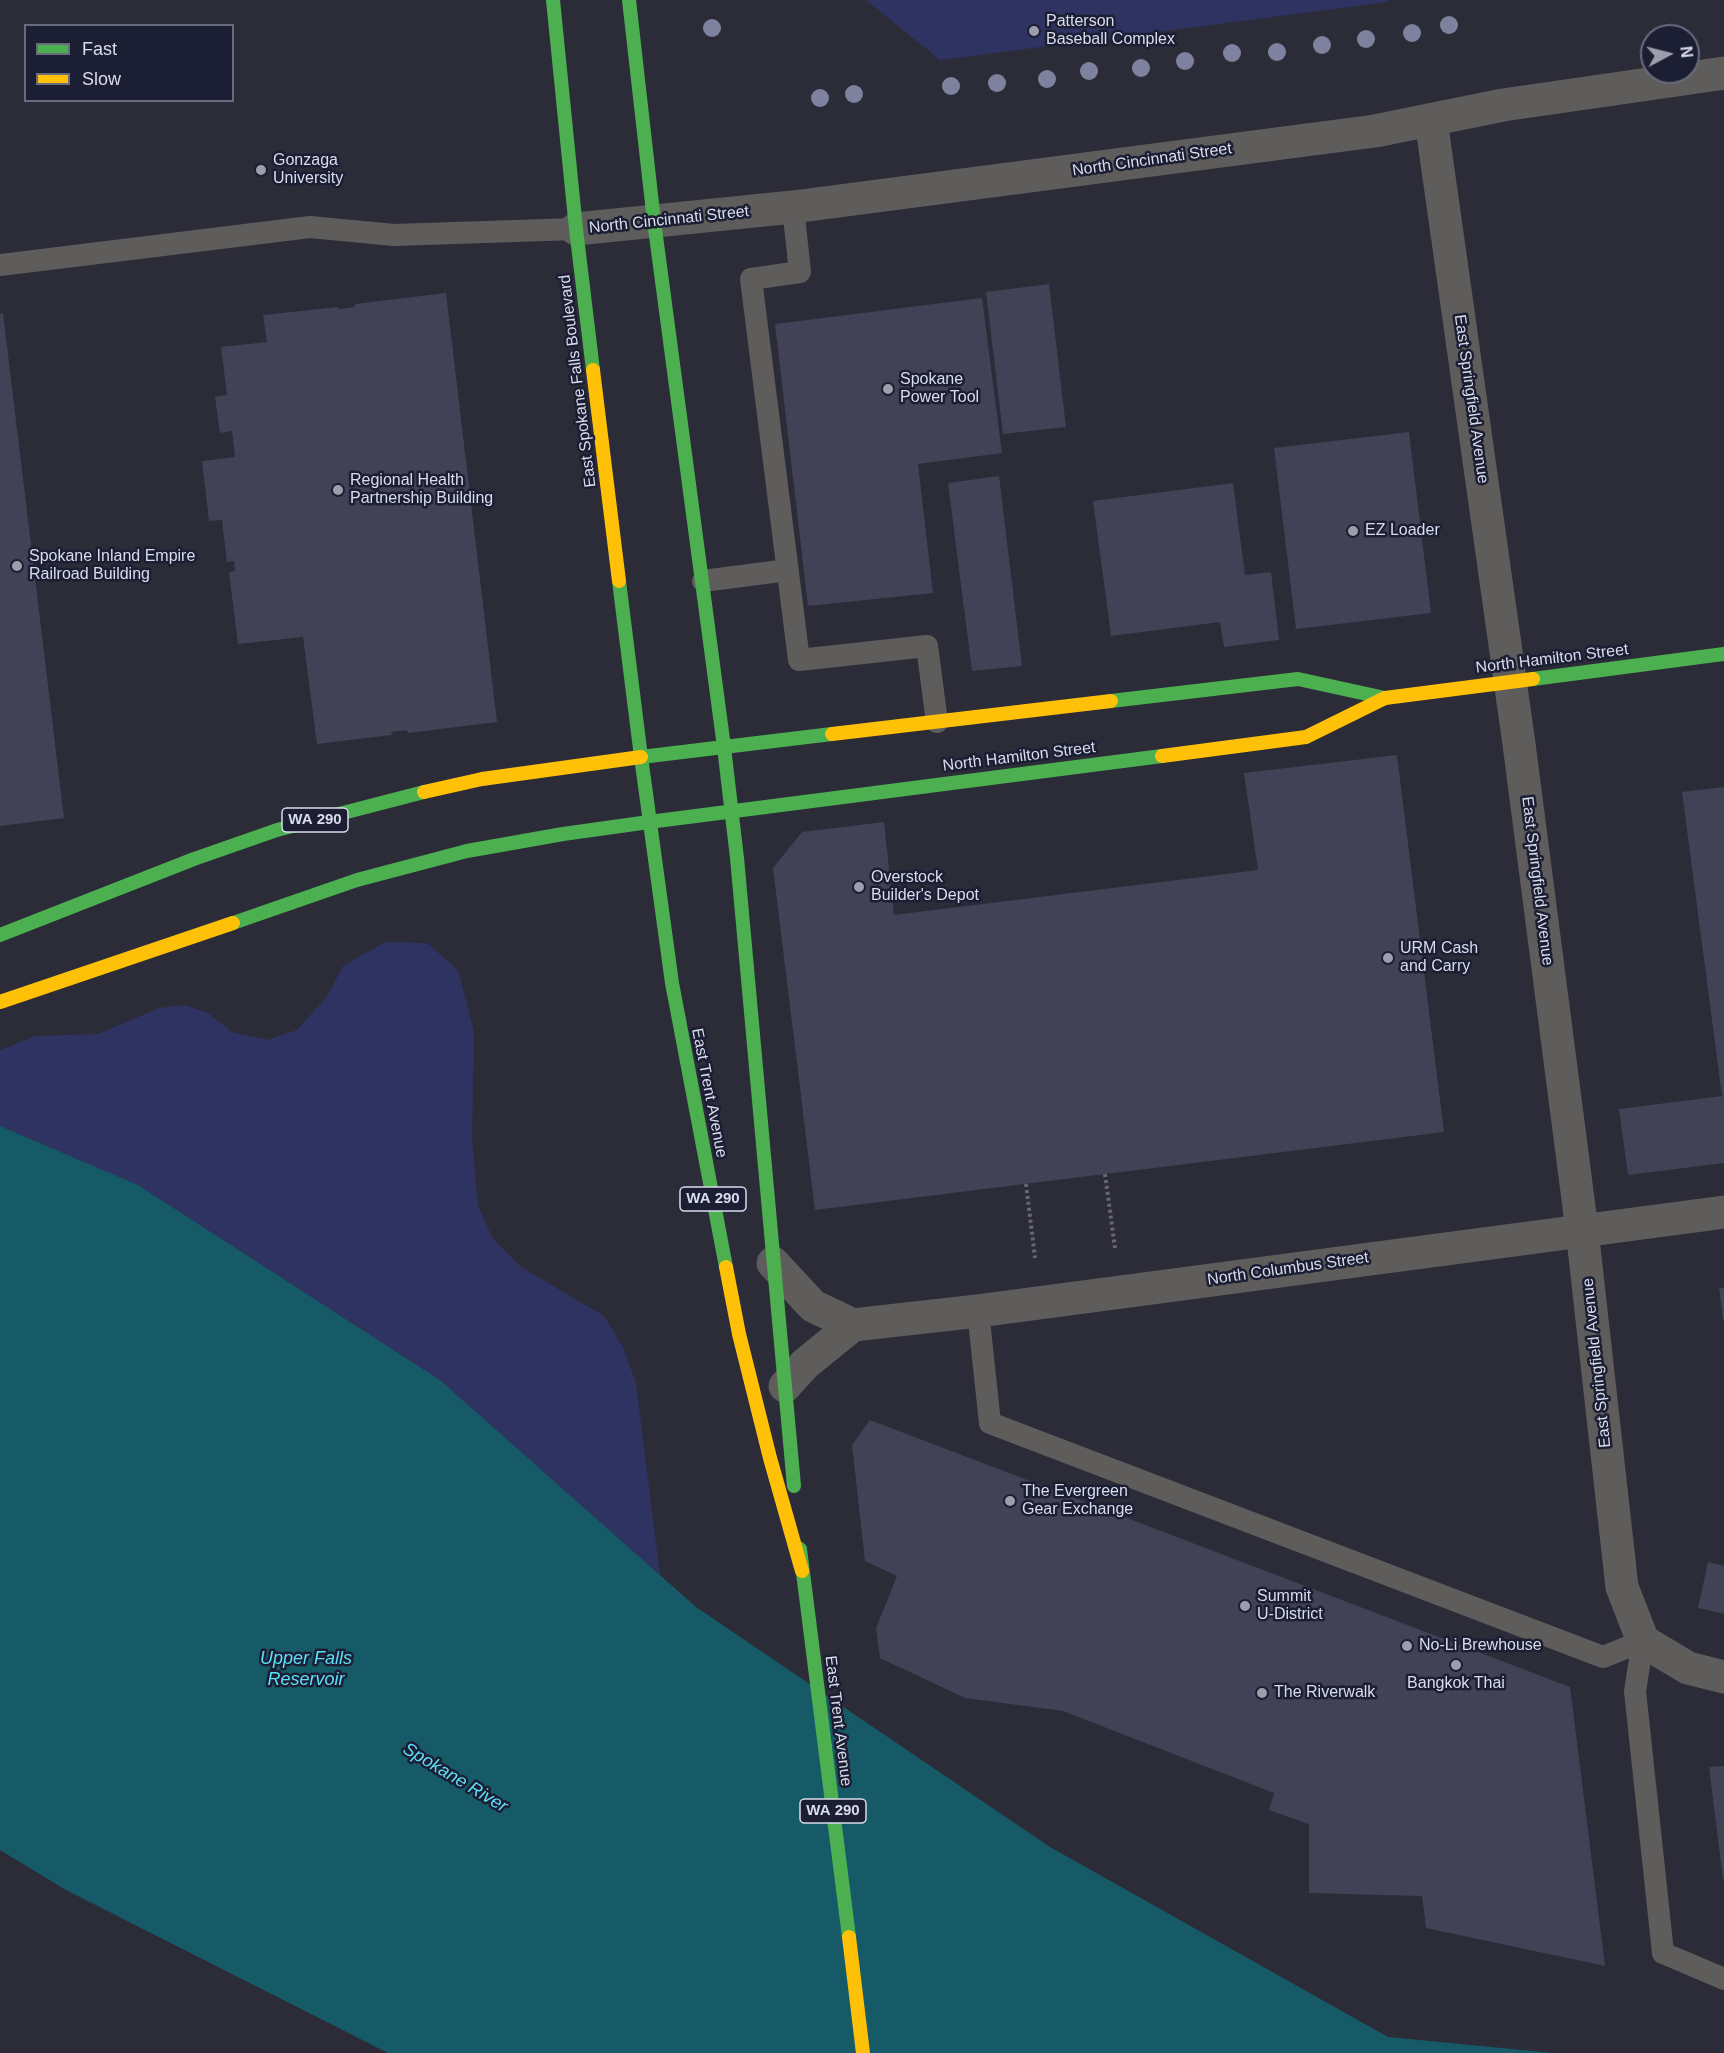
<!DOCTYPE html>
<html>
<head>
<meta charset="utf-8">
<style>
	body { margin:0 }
	#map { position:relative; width:1724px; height:2053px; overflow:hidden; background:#2b2c38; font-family:Arial,sans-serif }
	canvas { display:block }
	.legend { position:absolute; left:24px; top:24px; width:210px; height:78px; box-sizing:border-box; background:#1c1f34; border:2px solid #686b7d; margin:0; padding:8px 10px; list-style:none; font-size:18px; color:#d9dceb }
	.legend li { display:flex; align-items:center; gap:12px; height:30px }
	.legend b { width:30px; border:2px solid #686b7d }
	.north { position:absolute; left:1640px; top:24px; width:60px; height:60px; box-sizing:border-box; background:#1c1f34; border:2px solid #686b7d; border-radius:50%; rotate:83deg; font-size:16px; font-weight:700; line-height:24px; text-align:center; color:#d9dceb }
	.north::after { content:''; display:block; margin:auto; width:21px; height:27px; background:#9c9eac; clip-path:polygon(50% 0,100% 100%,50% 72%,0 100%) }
</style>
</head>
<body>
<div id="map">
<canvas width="1724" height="2053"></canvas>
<ul class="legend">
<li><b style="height:8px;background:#4caf50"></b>Fast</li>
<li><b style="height:8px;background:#ffc107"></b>Slow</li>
</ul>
<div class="north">N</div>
</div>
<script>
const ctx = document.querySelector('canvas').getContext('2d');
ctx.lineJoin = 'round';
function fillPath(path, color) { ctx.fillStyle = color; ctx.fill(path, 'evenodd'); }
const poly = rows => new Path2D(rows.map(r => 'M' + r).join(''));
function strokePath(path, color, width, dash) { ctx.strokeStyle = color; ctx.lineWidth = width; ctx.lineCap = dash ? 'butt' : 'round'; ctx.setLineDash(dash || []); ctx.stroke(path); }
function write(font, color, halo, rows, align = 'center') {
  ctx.font = font + ' Arial,sans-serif'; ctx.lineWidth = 5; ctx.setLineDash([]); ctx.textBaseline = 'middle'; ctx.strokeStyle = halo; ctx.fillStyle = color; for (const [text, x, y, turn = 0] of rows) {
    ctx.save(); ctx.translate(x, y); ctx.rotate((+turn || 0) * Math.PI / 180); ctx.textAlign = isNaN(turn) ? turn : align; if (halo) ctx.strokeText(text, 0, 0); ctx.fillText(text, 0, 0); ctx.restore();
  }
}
fillPath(poly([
	[866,0,1388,0,1388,2,940,60],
	[385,942,427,943,458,970,474,1032,472,1140,478,1206,493,1239,521,1267,604,1316,623,1347,636,1383,660,1575,440,1380,138,1185,0,1126,0,1050,36,1036,98,1034,159,1008,184,1005,208,1013,232,1032,267,1040,297,1030,328,995,343,966]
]), '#2f3361');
fillPath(poly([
	[0,1126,138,1185,440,1380,696,1607,1050,1847,1388,2037,1553,2053,388,2053,66,1890,0,1850]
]), '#175a67');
fillPath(poly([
	[1049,284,1066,427,1003,434,986,292],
	[446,293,497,722,408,733,407,730,391,732,392,735,317,744,303,637,238,644,229,572,235,571,234,561,227,562,222,520,209,521,202,461,235,457,232,431,220,433,215,397,227,395,221,347,267,342,263,315,338,307,339,309,355,307,355,304],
	[982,298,1002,453,918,464,933,593,808,606,775,324],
	[3,313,64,818,0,826,0,314],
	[1409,432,1431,613,1296,629,1274,448],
	[999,476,1022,666,972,671,948,483],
	[1233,483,1245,575,1271,572,1279,640,1224,647,1220,622,1111,636,1093,501],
	[1397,755,1444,1132,815,1210,773,868,802,832,884,822,894,915,1258,870,1244,773],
	[1724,787,1724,1163,1628,1175,1619,1109,1722,1096,1682,792],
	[1719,1288,1724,1288,1724,1320,1723,1320],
	[870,1420,1570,1687,1605,1966,1426,1928,1422,1896,1309,1893,1309,1824,1269,1810,1274,1793,1063,1711,965,1698,880,1658,876,1628,897,1576,865,1561,852,1445],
	[1708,1562,1724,1566,1724,1614,1698,1608],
	[1724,1766,1724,1879,1723,1880,1709,1767]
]), '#414256');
strokePath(poly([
	[1105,1174,1115,1248],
	[1026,1184,1035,1258]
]), '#676869', 4, [3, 3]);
strokePath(poly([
	[793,207,800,272,751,279,799,660,927,646,937,722],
	[0,265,310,227,394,235,576,229],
	[703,581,788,570],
	[978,1311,990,1423,1603,1657,1643,1641],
	[1643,1641,1635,1691,1663,1953,1724,1979]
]), '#5f5d5c', 22);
strokePath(poly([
	[1431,120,1519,744,1582,1230,1622,1587,1643,1641,1688,1668,1724,1677],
	[576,229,793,207,1375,131,1503,105,1724,73],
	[773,1263,813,1306,853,1325],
	[785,1386,805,1364,853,1325,978,1311,1724,1212]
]), '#5f5d5c', 33);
strokePath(poly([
	[553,0,576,229,593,370],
	[629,0,654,221,724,747],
	[619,581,641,757],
	[1533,679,1724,654],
	[1111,701,1298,679,1385,698],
	[724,747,737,858,794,1486],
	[649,822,1162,756],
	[233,923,357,880,467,851,563,834,649,822],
	[0,935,194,859,277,830,424,792],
	[726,1267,672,983,641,757,832,734],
	[800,1549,849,1937]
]), '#4caf50', 14);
strokePath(poly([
	[593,370,619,581],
	[832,734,1111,701],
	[1162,756,1306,737,1385,698,1533,679],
	[424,792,482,779,641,757],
	[0,1002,233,923],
	[726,1267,739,1334,770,1458,802,1571],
	[849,1937,863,2053]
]), '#ffc107', 14);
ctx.fillStyle = '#7e829e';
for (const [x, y] of [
	[1449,25],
	[712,28],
	[1412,33],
	[1366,39],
	[1322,45],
	[1277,52],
	[1232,53],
	[1185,61],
	[1141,68],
	[1089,71],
	[1047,79],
	[997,83],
	[951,86],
	[854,94],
	[820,98]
]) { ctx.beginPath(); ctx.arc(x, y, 9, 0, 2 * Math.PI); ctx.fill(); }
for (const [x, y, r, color] of [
	[1034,31,6,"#9c9eac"],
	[261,170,6,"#9c9eac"],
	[888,389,6,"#9c9eac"],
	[338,490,6,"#9c9eac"],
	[1353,531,6,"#9c9eac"],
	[17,566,6,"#9c9eac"],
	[859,887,6,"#9c9eac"],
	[1388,958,6,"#9c9eac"],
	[1010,1501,6,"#9c9eac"],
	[1245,1606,6,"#9c9eac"],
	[1407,1646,6,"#9c9eac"],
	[1456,1665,6,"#9c9eac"],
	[1262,1693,6,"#9c9eac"]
]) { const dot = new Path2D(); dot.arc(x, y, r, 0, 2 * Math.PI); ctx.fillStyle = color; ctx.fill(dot); strokePath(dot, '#1c1f34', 2); }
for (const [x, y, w] of [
	[315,820,66],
	[713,1199,66],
	[833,1811,66]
]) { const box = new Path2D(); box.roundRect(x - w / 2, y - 12, w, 24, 4.5); ctx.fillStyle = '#1c1f34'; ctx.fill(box); strokePath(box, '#d9dceb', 1.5); }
write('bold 15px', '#d9dceb', null, [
	["WA 290",315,820],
	["WA 290",713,1199],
	["WA 290",833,1811]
]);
write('16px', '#d9dceb', '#1c1f34', [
	["Patterson",1046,22],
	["Baseball Complex",1046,40],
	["Gonzaga",273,161],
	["University",273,179],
	["Spokane",900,380],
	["Power Tool",900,398],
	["Regional Health",350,481],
	["Partnership Building",350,499],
	["EZ Loader",1365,531],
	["Spokane Inland Empire",29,557],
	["Railroad Building",29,575],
	["Overstock",871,878],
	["Builder's Depot",871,896],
	["URM Cash",1400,949],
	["and Carry",1400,967],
	["The Evergreen",1022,1492],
	["Gear Exchange",1022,1510],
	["Summit",1257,1597],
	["U-District",1257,1615],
	["No-Li Brewhouse",1419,1646],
	["Bangkok Thai",1456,1684,"center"],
	["The Riverwalk",1274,1693]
], 'left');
write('16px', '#d9dceb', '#1c1f34', [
	["North Cincinnati Street",1152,160,-8],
	["North Cincinnati Street",669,220,-6],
	["East Spokane Falls Boulevard",578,381,-97],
	["East Springfield Avenue",1471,399,82],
	["North Hamilton Street",1552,659,-7],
	["North Hamilton Street",1019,757,-7],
	["East Springfield Avenue",1537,881,83],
	["East Trent Avenue",709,1093,79],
	["North Columbus Street",1288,1269,-8],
	["East Springfield Avenue",1597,1363,-96],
	["East Trent Avenue",838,1721,83]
]);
write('italic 18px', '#5cdffa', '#1c1f34', [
	["Upper Falls",306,1659],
	["Reservoir",306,1680],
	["Spokane River",455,1778,31]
]);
</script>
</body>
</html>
